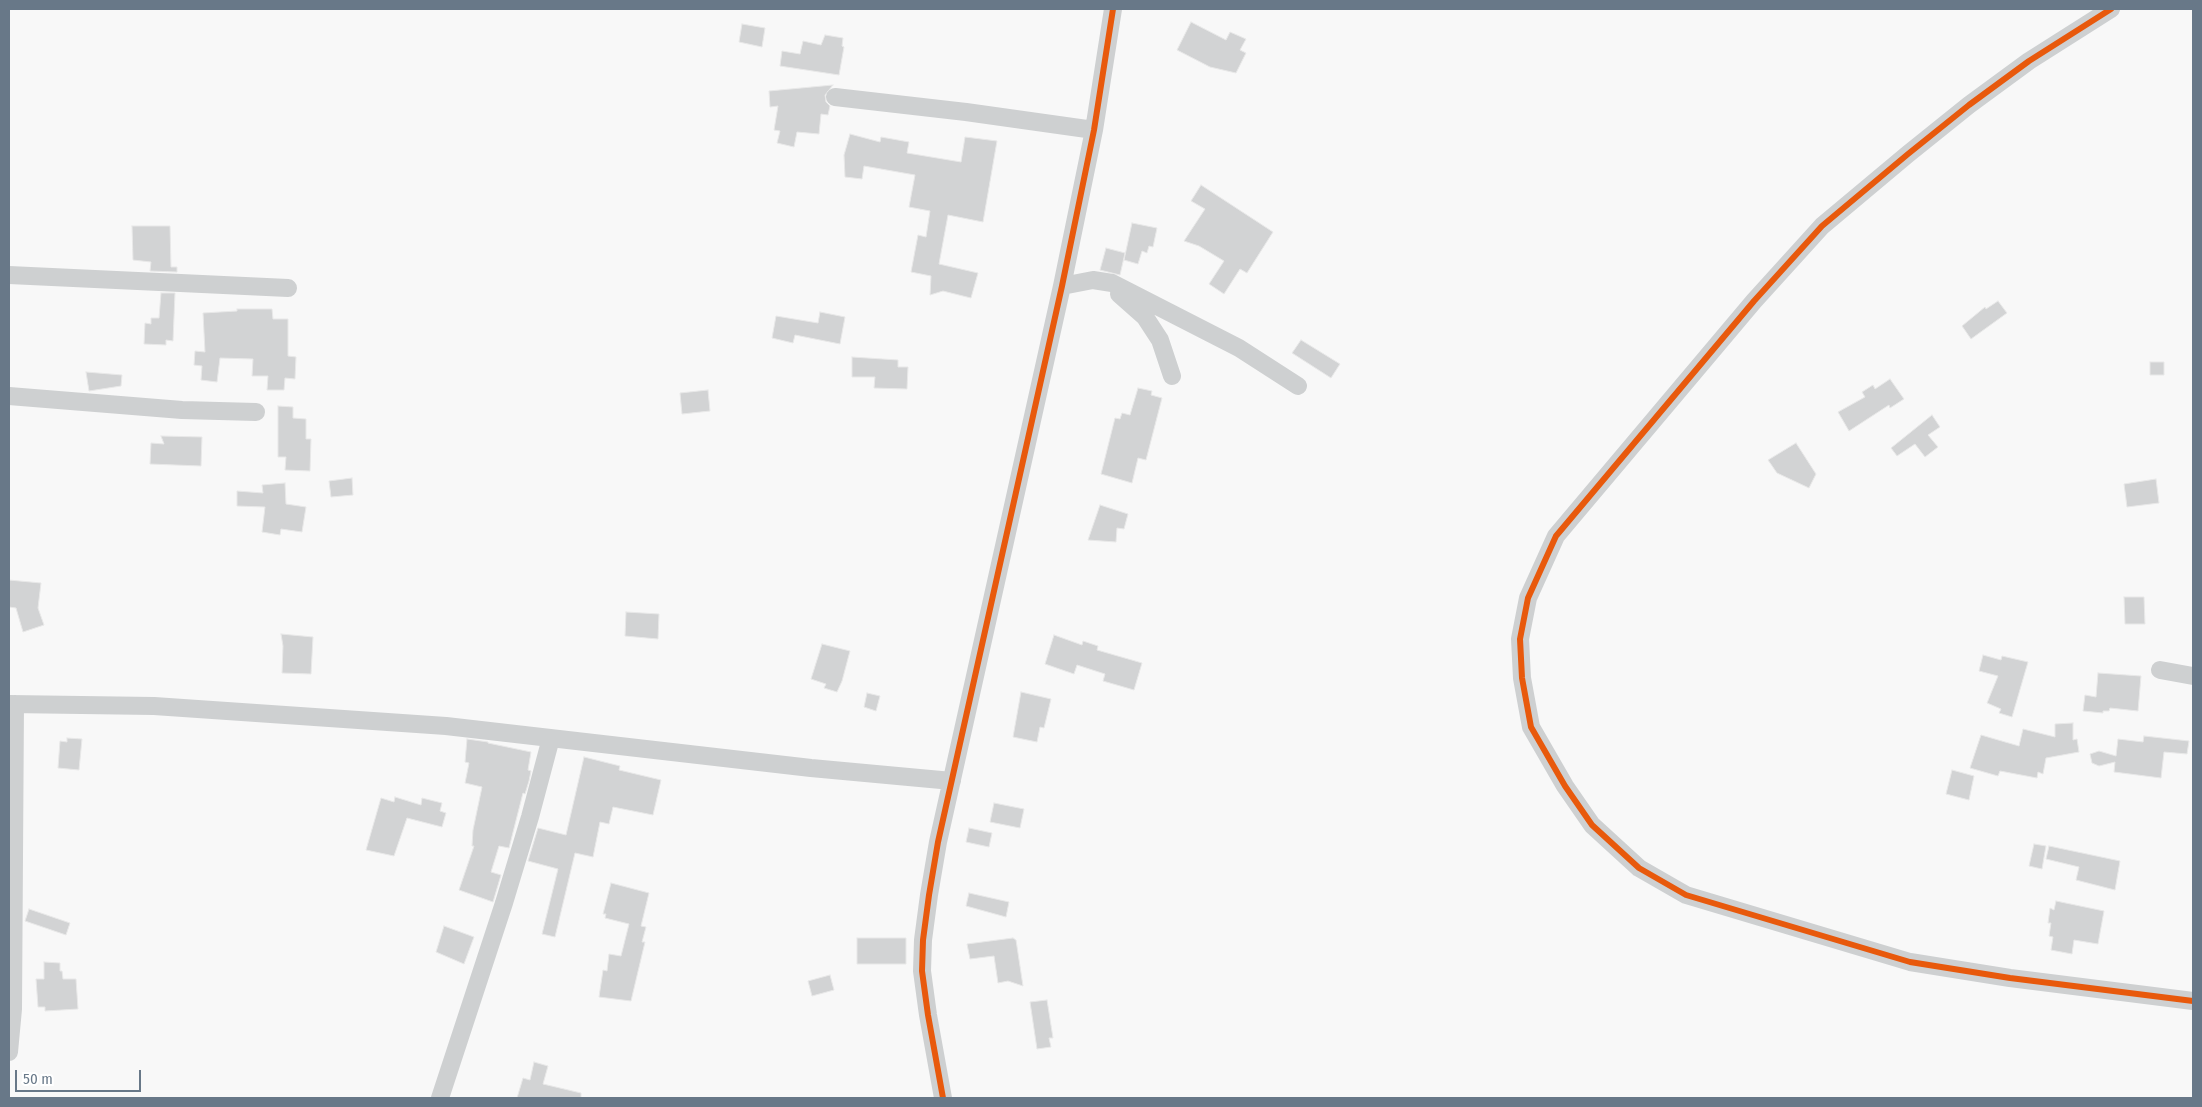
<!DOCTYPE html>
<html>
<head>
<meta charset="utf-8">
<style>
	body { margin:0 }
	#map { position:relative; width:2202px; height:1107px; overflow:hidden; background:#f8f8f8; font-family:"Fira Sans Condensed",sans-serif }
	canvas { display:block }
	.frame { position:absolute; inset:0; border:10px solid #687888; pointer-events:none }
	.scale { position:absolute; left:15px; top:1070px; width:126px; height:22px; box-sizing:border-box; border:2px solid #687888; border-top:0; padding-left:6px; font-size:15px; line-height:18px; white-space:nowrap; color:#687888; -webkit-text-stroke:4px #fff; paint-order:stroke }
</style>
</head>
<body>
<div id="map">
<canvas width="2202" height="1107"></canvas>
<div class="frame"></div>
<div class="scale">50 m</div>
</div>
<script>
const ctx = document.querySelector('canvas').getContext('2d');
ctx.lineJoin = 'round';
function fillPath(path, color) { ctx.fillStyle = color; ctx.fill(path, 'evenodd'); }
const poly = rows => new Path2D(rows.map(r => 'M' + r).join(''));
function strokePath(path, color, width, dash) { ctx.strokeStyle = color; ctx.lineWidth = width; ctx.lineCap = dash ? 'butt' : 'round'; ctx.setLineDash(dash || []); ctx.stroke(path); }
const building = poly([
	[1191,22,1226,40,1230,32,1246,39,1240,50,1246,53,1236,73,1210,67,1177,50,1191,22],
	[742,24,765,28,762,47,739,42,742,24],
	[825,35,843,38,842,46,844,47,839,75,780,66,782,51,800,54,803,41,821,45,825,35],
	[833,85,825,95,826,102,830,106,828,115,821,114,819,134,797,132,794,147,777,143,780,131,774,130,778,106,770,107,769,91,833,85],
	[850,134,880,142,881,137,909,142,907,153,961,162,965,137,997,141,983,222,948,215,939,264,978,273,971,298,943,291,930,295,931,276,911,272,918,235,926,237,930,211,909,207,915,175,864,166,862,179,845,177,844,155,850,134],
	[1201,185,1273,232,1247,273,1240,269,1224,294,1209,284,1224,261,1199,246,1184,241,1205,209,1191,201,1201,185],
	[1132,223,1157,228,1153,247,1149,246,1147,253,1142,251,1138,264,1124,260,1132,223],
	[132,226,170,226,171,267,177,267,177,272,150,271,151,262,133,260,132,226],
	[1106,248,1125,253,1120,275,1100,270,1106,248],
	[161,293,175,293,173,341,166,340,166,345,144,344,145,323,151,324,151,318,159,318,161,293],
	[1998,301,2007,313,1971,339,1962,326,1985,307,1986,309,1998,301],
	[237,309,272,309,273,319,288,319,288,356,296,357,295,379,285,378,284,390,267,390,268,376,252,376,253,359,220,358,217,382,201,380,202,366,194,365,195,351,205,352,203,313,237,311,237,309],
	[820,312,845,317,840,344,795,335,793,343,772,338,776,316,818,323,820,312],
	[1301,340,1340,364,1331,378,1292,353,1301,340],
	[852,357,898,360,898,367,908,367,907,389,874,388,875,377,852,377,852,357],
	[2150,362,2164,362,2164,375,2150,375,2150,362],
	[86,372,122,375,121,386,89,391,86,372],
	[1890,379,1904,399,1890,408,1889,405,1849,431,1838,412,1865,397,1862,392,1873,385,1875,389,1890,379],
	[1138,388,1152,391,1151,395,1162,398,1146,460,1138,458,1132,483,1101,474,1115,418,1120,419,1122,413,1130,415,1138,388],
	[708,390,710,411,682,414,680,393,708,390],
	[278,406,293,407,293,418,306,419,306,439,311,439,310,471,285,470,286,457,278,457,278,406],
	[1932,415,1940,427,1928,435,1938,447,1925,457,1915,444,1897,456,1891,448,1932,415],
	[161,436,202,437,201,466,150,464,151,443,164,444,161,436],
	[1796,443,1816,474,1809,488,1777,473,1768,460,1796,443],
	[352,478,353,495,331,497,329,481,352,478],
	[2156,479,2159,503,2127,507,2124,484,2156,479],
	[285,483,286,504,306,507,302,532,281,529,280,535,262,532,265,507,237,506,237,491,263,493,262,485,285,483],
	[1100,505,1128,514,1124,529,1117,528,1116,542,1088,540,1100,505],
	[9,580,41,583,38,608,44,625,23,632,16,608,9,607,9,580],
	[2124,597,2144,597,2145,624,2125,624,2124,597],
	[626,612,659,614,658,639,625,636,626,612],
	[281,634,313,637,311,674,282,673,283,646,281,634],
	[1054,635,1082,645,1083,641,1098,646,1097,650,1142,663,1134,690,1103,681,1105,674,1077,665,1074,674,1045,664,1054,635],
	[822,644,850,651,842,681,837,692,824,688,826,684,811,679,822,644],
	[1983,655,2001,660,2002,656,2028,662,2012,717,1999,713,2001,709,1987,703,1998,676,1979,671,1983,655],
	[2098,673,2141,676,2138,711,2110,708,2109,711,2103,711,2103,713,2083,711,2085,695,2096,697,2098,673],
	[1021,692,1051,699,1044,728,1040,727,1037,742,1013,737,1021,692],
	[867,693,880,696,876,711,864,707,867,693],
	[2073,723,2073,740,2077,739,2079,752,2046,758,2043,774,2038,772,2037,778,2000,771,1998,776,1970,768,1981,735,2019,746,2023,729,2055,737,2055,724,2073,723],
	[2144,736,2189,741,2187,754,2164,752,2161,778,2114,772,2115,762,2099,766,2092,763,2090,754,2099,751,2116,756,2118,739,2143,742,2144,736],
	[67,738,82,739,79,770,58,768,60,741,67,742,67,738],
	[467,739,488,742,488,743,531,752,528,770,531,771,529,781,525,794,523,793,509,848,499,846,491,872,501,875,493,902,459,890,474,846,472,846,473,830,482,787,465,783,469,763,465,762,467,739],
	[584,757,620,766,619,770,661,780,653,815,613,807,609,824,600,822,593,857,575,853,555,937,542,934,558,869,528,861,538,828,566,835,584,757],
	[1952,770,1974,776,1969,800,1946,794,1952,770],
	[395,797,421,805,422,798,442,803,440,811,446,813,442,827,407,818,394,856,366,850,381,798,394,802,395,797],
	[994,803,1024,809,1020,828,990,822,994,803],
	[969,828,992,833,989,847,966,842,969,828],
	[2034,844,2046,846,2042,869,2029,866,2034,844],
	[2049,846,2120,861,2115,890,2076,880,2079,867,2046,859,2049,846],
	[611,883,649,893,641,926,646,927,642,942,645,942,631,1001,599,997,603,970,607,971,609,954,621,956,629,924,605,918,606,914,603,914,611,883],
	[969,893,1009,902,1006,917,966,906,969,893],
	[2056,901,2104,911,2098,944,2074,940,2072,954,2051,950,2053,937,2049,936,2051,923,2048,923,2050,908,2054,910,2056,901],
	[29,909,70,923,66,935,25,921,29,909],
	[444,926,474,937,464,964,436,952,444,926],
	[857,938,906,938,906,964,857,964,857,938],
	[1013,938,1016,940,1023,986,1008,981,998,983,994,956,970,959,967,944,1013,938],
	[44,962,60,963,60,971,62,971,63,979,76,979,78,1009,45,1011,45,1007,38,1007,36,979,44,979,44,962],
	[830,975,834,990,812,996,808,981,830,975],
	[1047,1000,1053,1038,1049,1038,1051,1047,1037,1049,1030,1002,1047,1000],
	[534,1062,548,1066,543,1084,581,1093,581,1098,517,1098,523,1078,530,1080,534,1062]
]);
fillPath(building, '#d2d3d4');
strokePath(building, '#e8e8e8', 1);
strokePath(poly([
	[2111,9,2029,61,1969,105,1908,154,1822,226,1754,301,1556,536,1528,598,1520,639,1522,678,1531,727,1565,786,1592,825,1639,868,1686,895,1910,962,2010,978,2193,1001],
	[835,97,966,112,1094,130],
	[9,275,288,288],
	[1062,286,1093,280,1112,283,1239,348,1298,386],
	[1119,294,1145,317,1160,340,1172,376],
	[9,396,182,410,256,412],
	[2160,670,2193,676],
	[9,704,154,706,446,726,811,768,952,781],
	[9,1052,13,1009,15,704],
	[440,1098,504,903,530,817,551,738],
	[943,1098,928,1015,922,971,923,940,929,895,938,842,1062,286,1094,130,1113,9]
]), '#ced0d1', 18);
strokePath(poly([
	[2111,9,2029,61,1969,105,1908,154,1822,226,1754,301,1556,536,1528,598,1520,639,1522,678,1531,727,1565,786,1592,825,1639,868,1686,895,1910,962,2010,978,2193,1001],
	[943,1098,928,1015,922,971,923,940,929,895,938,842,1062,286,1094,130,1113,9]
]), '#e8590c', 6);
</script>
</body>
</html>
